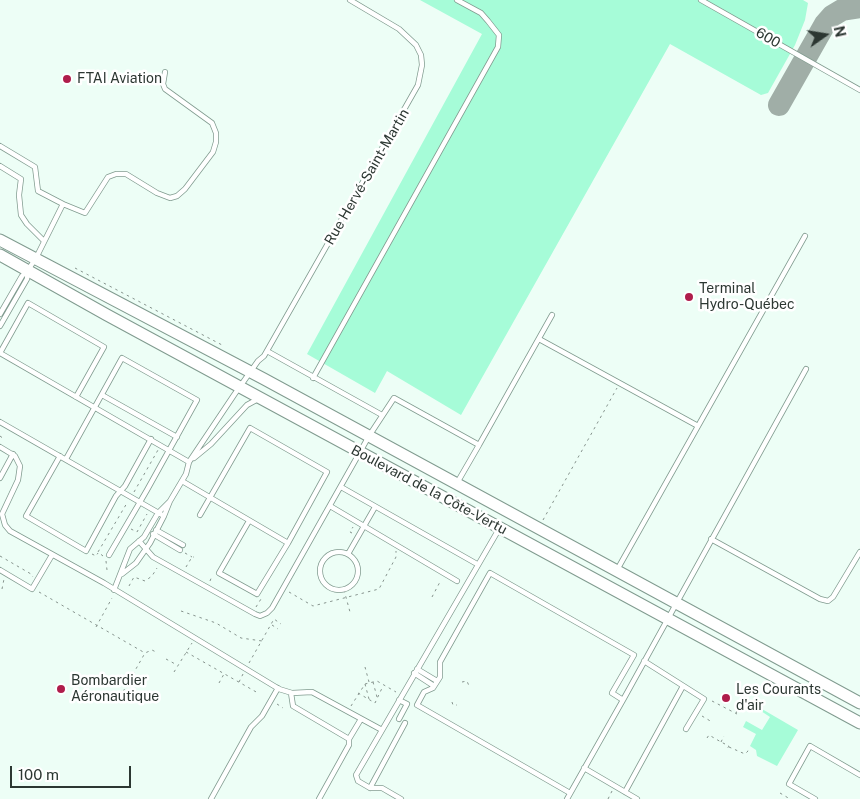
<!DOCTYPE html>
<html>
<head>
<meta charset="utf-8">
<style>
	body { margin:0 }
	#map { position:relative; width:860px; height:799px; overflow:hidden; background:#edfef6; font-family:"Public Sans",sans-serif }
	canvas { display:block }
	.north { position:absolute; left:800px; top:10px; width:50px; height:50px; -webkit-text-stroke:4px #fff; paint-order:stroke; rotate:77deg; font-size:14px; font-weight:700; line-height:20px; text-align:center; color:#2c3732 }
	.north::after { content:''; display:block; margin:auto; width:18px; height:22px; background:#2c3732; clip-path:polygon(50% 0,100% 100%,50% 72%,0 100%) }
	.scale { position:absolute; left:10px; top:766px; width:121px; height:22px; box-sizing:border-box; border:2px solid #2c3732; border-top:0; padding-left:6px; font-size:15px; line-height:18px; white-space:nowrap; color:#2c3732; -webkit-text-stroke:4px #fff; paint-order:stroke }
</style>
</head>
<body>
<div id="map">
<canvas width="860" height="799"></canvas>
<div class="north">N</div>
<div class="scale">100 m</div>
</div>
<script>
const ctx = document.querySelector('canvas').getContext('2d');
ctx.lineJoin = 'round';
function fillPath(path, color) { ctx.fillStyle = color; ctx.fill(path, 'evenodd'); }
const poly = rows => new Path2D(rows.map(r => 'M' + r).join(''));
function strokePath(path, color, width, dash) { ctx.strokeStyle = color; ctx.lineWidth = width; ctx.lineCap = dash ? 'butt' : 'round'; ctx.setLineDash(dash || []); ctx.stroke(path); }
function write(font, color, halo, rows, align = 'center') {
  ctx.font = font + ' "Public Sans",sans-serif'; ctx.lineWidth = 5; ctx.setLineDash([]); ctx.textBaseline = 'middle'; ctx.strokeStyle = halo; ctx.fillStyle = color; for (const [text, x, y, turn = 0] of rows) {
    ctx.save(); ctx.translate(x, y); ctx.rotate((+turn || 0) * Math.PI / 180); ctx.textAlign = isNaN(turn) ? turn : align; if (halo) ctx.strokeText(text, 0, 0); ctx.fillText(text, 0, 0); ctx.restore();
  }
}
fillPath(poly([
	[420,0,803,0,808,3,805,20,795,45,768,93,761,95,670,44,461,415,387,371,375,393,307,354,482,34],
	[762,709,798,730,777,766,757,756,756,750,750,746,756,734,743,727,746,721,762,730,770,717,761,711]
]), '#a6fcd8');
strokePath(poly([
	[779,105,825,24,832,16,842,10,860,7]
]), '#a0aea7', 22);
const service = poly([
	[701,0,860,90],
	[0,146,35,167,38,191,63,204],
	[0,166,21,179,19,195,21,215,27,224,44,241],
	[0,314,22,276,28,270,36,258,63,204,85,213,108,177,116,174,126,174,157,193,170,198,177,196,185,189,213,152,216,142,216,133,212,123,165,89,163,84,165,72],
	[0,326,27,279,28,271],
	[539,339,698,426],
	[267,351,382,415],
	[0,353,189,462],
	[0,353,28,303,104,347,76,397],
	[313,378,498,47,499,35,488,21,481,13,457,0],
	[102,395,177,437],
	[0,422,164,516],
	[0,447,15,456,20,466,18,480,2,514,5,525,10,531,104,583,279,689,292,693,312,692,382,730],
	[60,456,26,516,86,551,116,496,125,486,151,439],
	[194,458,211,444,247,405,258,399],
	[66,459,122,358,197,400,147,490,109,555],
	[0,478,13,454],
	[182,481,288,543],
	[457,483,479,445],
	[341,487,477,564],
	[330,506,457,581],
	[200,515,250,428,327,472,288,543,257,594,219,573,249,521],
	[156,530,183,545],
	[153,534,180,550],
	[711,539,820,599,828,601,833,597,860,552],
	[139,541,153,557,255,614,260,616,267,613,272,608,369,436,394,398,479,445,552,315],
	'320 571a19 19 0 1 1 38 0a19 19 0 1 1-38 0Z',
	[348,554,375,507],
	[0,570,32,589,52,555],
	[617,570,805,236],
	[122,574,136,563,150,543,164,516,170,501,186,474,189,462,234,395,258,361,264,356,418,85,422,65,421,55,416,45,399,29,350,0],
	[114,590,130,549,144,537,158,513,169,502],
	[644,661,704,699,686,729],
	[417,669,437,681],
	[414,673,434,686],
	[291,693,293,706,349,739,361,719],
	[623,700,806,369],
	[399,719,407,704,399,700],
	[584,768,637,799],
	[370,788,405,723],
	[625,792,683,686],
	[211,799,251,727,262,716,278,688],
	[319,799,349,745,349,739],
	[401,799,382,788,370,788,358,781,356,775,499,529],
	[567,799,623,700,612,693,634,655,490,573,440,662,440,677,433,688,424,692,417,705,570,793],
	[815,799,789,784,810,746,860,775]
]);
const tertiary = poly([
	[0,240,264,379,860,703],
	[0,255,107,315,860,723]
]);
strokePath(service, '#809b8f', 6);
strokePath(tertiary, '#809b8f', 13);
strokePath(poly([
	[75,268,224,346],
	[0,436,4,439],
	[134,492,158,450],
	[543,520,617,388],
	[131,529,137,532,147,514],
	[352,533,350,532,353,527],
	[185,553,192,557],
	[92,554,96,556,98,553],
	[0,556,31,574,33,577],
	[103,556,98,552,127,503],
	[106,561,107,570],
	[186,567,192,557,194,557],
	[210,581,212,576],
	[129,586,134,577,145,581,152,576,157,568],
	[2,589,4,579],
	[344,590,350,612],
	[39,592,145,653],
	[289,592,313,606,379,589,396,557,396,551],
	[432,597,441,580],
	[256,607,261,599],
	[181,611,216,623,241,638,262,641],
	[272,625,278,629],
	[96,627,112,598],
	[186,652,258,693],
	[166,659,177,665],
	[249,663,274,619,281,624],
	[365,667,369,682],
	[174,672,192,643],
	[239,682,243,674],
	[373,682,377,697],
	[462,682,467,681,469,686],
	[219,683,224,674],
	[365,684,369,699],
	[358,693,375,703,383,686],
	[120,697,145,653,152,650,156,652],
	[712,701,737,714],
	[452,702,453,705,457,705],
	[277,704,283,708],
	[351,706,365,684,377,681,396,692],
	[736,713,744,700,748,701,749,705],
	[702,716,712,722],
	[707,738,709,735,721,742,729,746,727,749],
	[721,742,724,736],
	[729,747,745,754,748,751,748,747],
	[780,793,790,799],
	[608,799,612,791]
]), '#86938d', 1, [2.5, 4]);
strokePath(service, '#fff', 4.5);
strokePath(tertiary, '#fff', 11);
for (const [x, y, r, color] of [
	[67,79,5,"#af1d4b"],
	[689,297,5,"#af1d4b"],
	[61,689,5,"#af1d4b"],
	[726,698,5,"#af1d4b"]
]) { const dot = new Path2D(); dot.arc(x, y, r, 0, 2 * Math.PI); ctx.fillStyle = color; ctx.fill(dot); strokePath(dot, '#fff', 2); }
write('14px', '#2c3732', '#fff', [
	["600",768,38,30],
	["Rue Hervé-Saint-Martin",367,177,-60],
	["Boulevard de la Côte-Vertu",429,490,28]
]);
write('14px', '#2c3732', '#fff', [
	["FTAI Aviation",77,79],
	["Terminal",699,289],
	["Hydro-Québec",699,305],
	["Bombardier",71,681],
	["Aéronautique",71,697],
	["Les Courants",736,690],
	["d'air",736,706]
], 'left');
</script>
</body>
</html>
